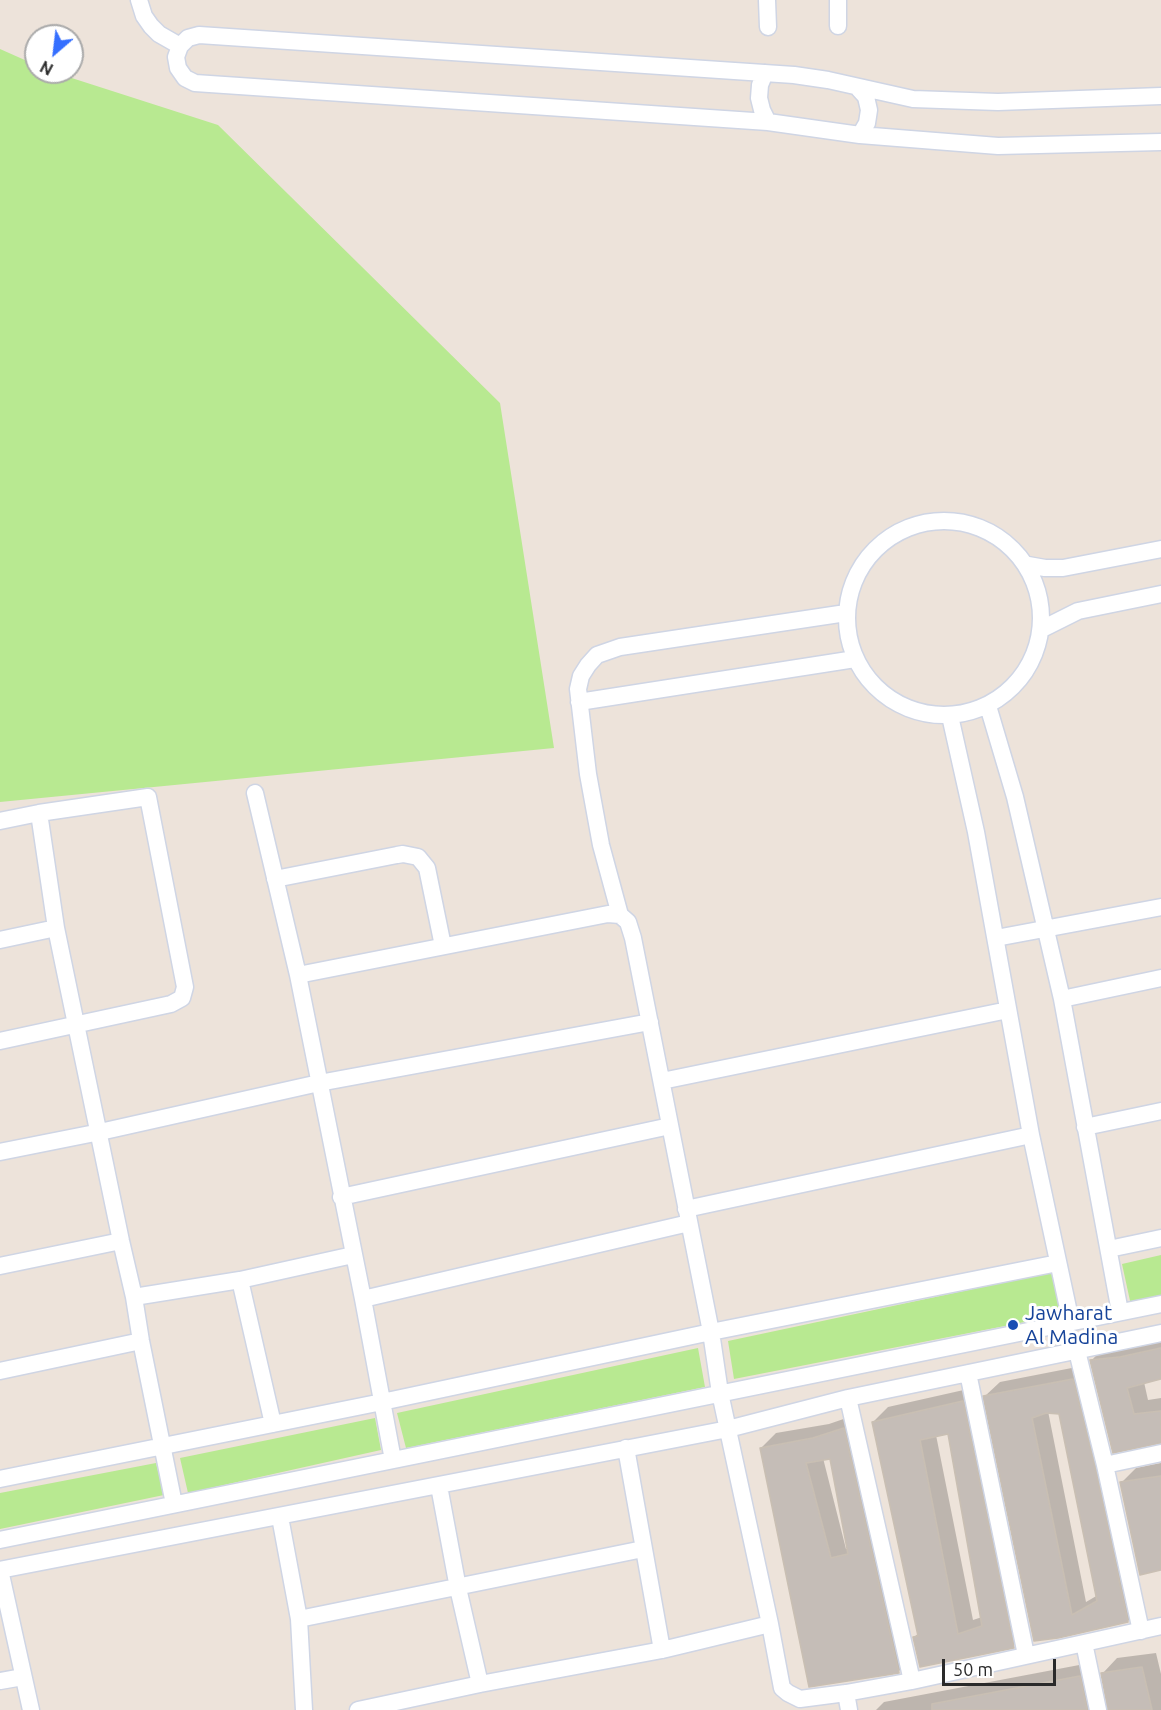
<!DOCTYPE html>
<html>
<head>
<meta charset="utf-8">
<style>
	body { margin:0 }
	#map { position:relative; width:1161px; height:1710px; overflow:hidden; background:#ede3da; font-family:Ubuntu,sans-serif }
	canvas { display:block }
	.north { position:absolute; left:24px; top:24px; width:60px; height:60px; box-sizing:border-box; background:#fff; border:2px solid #aaa; border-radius:50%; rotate:208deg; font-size:16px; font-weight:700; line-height:24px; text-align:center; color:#2a2a2a }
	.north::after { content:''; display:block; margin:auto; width:21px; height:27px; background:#356fff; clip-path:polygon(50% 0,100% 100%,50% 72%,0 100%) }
	.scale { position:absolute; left:942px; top:1659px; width:114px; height:27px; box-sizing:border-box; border:3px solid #2a2a2a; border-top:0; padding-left:8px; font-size:18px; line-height:21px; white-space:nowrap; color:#2a2a2a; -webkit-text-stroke:4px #fff; paint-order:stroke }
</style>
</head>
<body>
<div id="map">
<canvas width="1161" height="1710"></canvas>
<div class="north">N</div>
<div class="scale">50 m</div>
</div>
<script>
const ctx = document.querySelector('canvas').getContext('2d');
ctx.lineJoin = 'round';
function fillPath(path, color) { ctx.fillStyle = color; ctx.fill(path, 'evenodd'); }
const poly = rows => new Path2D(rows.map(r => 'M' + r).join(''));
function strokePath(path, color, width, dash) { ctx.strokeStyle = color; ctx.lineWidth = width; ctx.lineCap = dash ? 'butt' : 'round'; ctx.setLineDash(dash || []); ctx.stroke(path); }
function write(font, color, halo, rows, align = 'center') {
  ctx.font = font + ' Ubuntu,sans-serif'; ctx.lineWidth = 6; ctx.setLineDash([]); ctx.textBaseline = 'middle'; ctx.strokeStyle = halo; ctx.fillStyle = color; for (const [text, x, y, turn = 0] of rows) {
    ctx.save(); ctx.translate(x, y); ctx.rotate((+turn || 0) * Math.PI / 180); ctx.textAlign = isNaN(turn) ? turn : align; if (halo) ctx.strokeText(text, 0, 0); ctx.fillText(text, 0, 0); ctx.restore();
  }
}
fillPath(poly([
	[0,49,36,65,36,72,53,72,218,125,500,403,554,748,0,802],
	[1161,1255,1161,1303,1132,1310,1122,1264],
	[1053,1272,1061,1315,734,1379,728,1341],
	[698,1348,705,1387,406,1448,397,1413],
	[375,1418,381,1450,188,1493,180,1458],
	[156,1463,164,1495,0,1529,0,1493]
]), '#b8e991');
fillPath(poly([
	[1161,1337,1161,1377,1144,1382,1148,1400,1161,1398,1161,1442,1114,1451,1092,1360,1106,1345],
	[1087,1365,1142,1606,1128,1621,1058,1636,985,1396,1000,1382],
	[1048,1411,1060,1413,1098,1595,1086,1602],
	[977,1387,1028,1632,1013,1646,914,1637,919,1633,873,1422,888,1407],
	[949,1432,982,1617,973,1620,936,1435],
	[858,1414,913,1657,899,1671,811,1685,761,1448,776,1433,829,1424],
	[831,1457,849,1549,846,1549,823,1458],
	[1161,1463,1161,1569,1121,1483,1136,1468],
	[1156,1653,1161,1674,1161,1710,876,1710,884,1702,1095,1662,1102,1698,1109,1706,1103,1673,1117,1658]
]), '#0003');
const building = poly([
	[1161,1348,1161,1379,1127,1388,1134,1414,1161,1411,1161,1443,1113,1453,1090,1360,1120,1357,1161,1348],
	[1073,1379,1095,1467,1128,1622,1058,1638,1034,1641,983,1396,1073,1379],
	[1046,1413,1059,1414,1097,1601,1072,1615,1032,1418,1046,1413],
	[963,1401,1014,1648,920,1667,913,1637,918,1636,872,1422,963,1401],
	[948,1434,982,1626,958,1634,920,1440,948,1434],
	[844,1428,899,1673,809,1687,760,1448,813,1438,844,1428],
	[830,1459,848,1554,831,1558,806,1463,830,1459],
	[1161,1476,1161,1570,1140,1575,1120,1482,1161,1476],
	[1142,1667,1152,1710,1108,1710,1101,1673,1142,1667],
	[1080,1676,1087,1710,932,1710,932,1704,1080,1676]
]);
fillPath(building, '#c5bdb7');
strokePath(building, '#c9bfb3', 1.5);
const street = poly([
	[139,0,144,16,151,26,159,34,180,46],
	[767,0,768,27],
	[838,0,838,26],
	[765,73,760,85,759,98,762,110,768,122],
	[857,87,866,97,869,110,867,123,860,135],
	[1161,96,998,102,913,99,828,80,794,75,199,35,188,38,180,46,176,57,178,68,185,78,195,83,768,122,860,135,998,146,1161,142],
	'847 618a97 97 0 1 1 194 0a97 97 0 1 1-194 0Z',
	[1028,565,1045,568,1063,568,1161,549],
	[846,613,620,647,597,655,588,665,581,676,578,689,588,774,601,845,620,915,628,922,633,938,711,1332,720,1393,770,1624,782,1688,788,1693,800,1699,846,1693,912,1681,1161,1626],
	[1042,629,1078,611,1161,594],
	[579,702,855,659],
	[988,706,1015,797,1062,999,1120,1312],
	[950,716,976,832,1031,1135,1071,1322],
	[255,793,298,975,363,1299,393,1460],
	[39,813,56,928,121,1241,134,1297,141,1341,174,1504],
	[0,821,39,813,148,797,185,987,182,998,171,1004,0,1041],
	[275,879,397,855,403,854,418,857,427,868,443,946],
	[996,938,1161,907],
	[0,940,56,928],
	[298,975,608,914,620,915],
	[1062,999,1161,978],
	[662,1081,1008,1010],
	[1085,1127,1161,1111],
	[0,1152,100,1132,319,1083,650,1022],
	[341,1197,670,1126],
	[686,1209,1031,1135],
	[1109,1249,1161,1238],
	[0,1266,121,1241],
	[240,1280,273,1424],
	[134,1297,240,1280,353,1255],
	[363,1299,689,1223],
	[1077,1351,1105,1465,1141,1631],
	[0,1371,141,1341],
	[968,1373,1026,1655],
	[848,1398,912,1681],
	[626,1448,662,1650],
	[1105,1465,1161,1453],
	[0,1479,382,1402,711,1332,1058,1263],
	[439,1486,458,1588,480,1684],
	[280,1517,299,1619,304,1710],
	[0,1540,1161,1304],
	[0,1570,728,1429,848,1398,1161,1333],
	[0,1570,31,1710],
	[299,1619,643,1549],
	[1084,1643,1098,1710],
	[0,1681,23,1677],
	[846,1693,849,1710],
	[358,1710,480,1684,662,1650,770,1624]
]);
strokePath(street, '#cfd5e4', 19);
strokePath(street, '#fff', 16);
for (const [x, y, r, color] of [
	[1013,1325,6,"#1a4fb4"]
]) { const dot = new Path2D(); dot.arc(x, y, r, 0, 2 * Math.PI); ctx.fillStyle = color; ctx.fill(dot); strokePath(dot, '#fff', 2); }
write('21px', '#164399', '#fff', [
	["Jawharat",1025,1313],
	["Al Madina",1025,1337]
], 'left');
</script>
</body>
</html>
